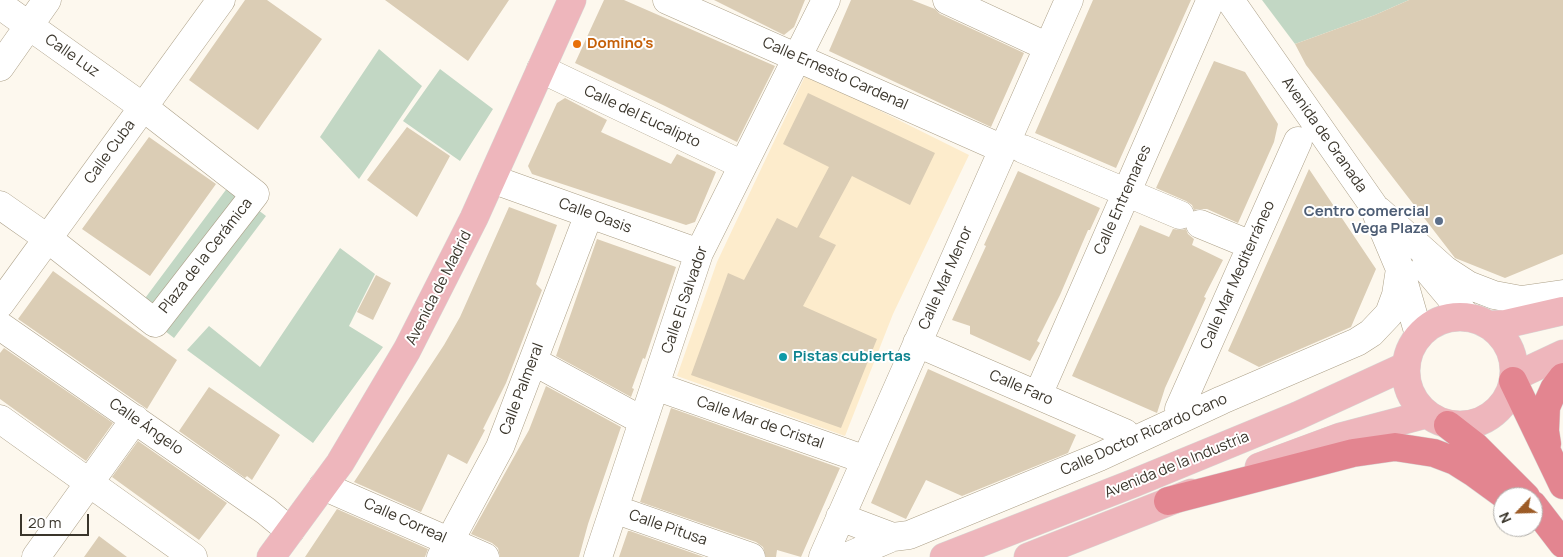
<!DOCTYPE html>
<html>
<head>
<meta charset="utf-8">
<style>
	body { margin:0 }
	#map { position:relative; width:1563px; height:557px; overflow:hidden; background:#fdf8ee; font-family:Manrope,sans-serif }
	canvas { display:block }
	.north { position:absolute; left:1493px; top:487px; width:50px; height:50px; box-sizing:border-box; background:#fff; border:1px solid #b0aeaa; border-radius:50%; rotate:246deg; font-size:14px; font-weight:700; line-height:20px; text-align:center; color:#3a352b }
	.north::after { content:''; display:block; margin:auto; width:18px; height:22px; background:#9c5b26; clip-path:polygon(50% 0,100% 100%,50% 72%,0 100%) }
	.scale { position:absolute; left:20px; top:514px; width:69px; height:22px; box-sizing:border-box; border:2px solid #3a352b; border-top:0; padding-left:6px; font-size:15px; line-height:18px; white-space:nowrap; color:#3a352b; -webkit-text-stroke:4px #fff; paint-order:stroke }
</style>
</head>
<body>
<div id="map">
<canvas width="1563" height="557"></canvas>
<div class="north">N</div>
<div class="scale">20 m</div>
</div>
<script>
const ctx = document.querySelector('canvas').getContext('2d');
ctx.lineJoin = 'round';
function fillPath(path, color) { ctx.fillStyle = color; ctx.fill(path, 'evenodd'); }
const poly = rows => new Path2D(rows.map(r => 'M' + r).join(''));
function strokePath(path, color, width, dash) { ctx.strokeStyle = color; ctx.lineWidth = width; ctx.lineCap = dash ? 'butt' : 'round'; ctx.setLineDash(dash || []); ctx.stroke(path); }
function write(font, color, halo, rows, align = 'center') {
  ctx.font = font + ' Manrope,sans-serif'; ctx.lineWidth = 4; ctx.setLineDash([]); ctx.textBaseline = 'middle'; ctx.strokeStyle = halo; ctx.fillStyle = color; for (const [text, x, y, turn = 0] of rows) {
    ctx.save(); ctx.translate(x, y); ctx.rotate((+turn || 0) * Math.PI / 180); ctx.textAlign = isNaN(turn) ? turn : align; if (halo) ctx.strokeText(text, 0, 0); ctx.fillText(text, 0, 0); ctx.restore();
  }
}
fillPath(poly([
	[806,74,969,155,893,314,845,436,677,376,717,262]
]), '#fdeccc');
fillPath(poly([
	[1262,0,1409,0,1375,15,1295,44],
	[379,49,422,86,359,179,320,137],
	[440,69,493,109,460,161,403,121],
	[228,187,266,216,174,338,137,309],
	[340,248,375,274,349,326,383,347,313,443,187,350,209,326,260,367]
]), '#c2d7c4');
fillPath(poly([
	[245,0,267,0,322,39,258,130,189,80],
	[385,0,509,0,468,61],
	[604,0,624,0,775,66,737,142,665,106,575,63],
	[714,0,805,0,794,27,784,35],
	[851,0,912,0,935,9,940,14,1024,53,991,127,829,51],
	[1093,0,1191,0,1116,168,1035,133],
	[1409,0,1563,0,1563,254,1505,278,1455,258,1306,65,1295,44,1375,15],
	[1214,61,1245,72,1278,124,1274,142,1238,223,1207,209,1198,209,1194,210,1192,205,1186,201,1156,188],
	[808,93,935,153,910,205,852,176,819,237,836,245,803,306,877,339,841,428,691,375,728,273,744,280,777,218,797,228,829,167,783,144],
	[565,98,607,120,601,132,671,164,677,154,716,172,695,222,686,225,532,174,528,166,557,103],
	[407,127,450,156,417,217,367,180],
	[149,137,216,184,150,276,82,229],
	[1309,169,1376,269,1351,327,1259,367,1228,351],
	[1018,171,1100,208,1090,230,1088,230,1060,295,1037,341,1040,343,1030,361,970,334,970,326,952,320,986,246,984,245],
	[509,207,557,225,536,284,542,290,506,383,483,429,485,430,467,464,448,454,421,512,354,482,444,345,460,317],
	[1140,225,1169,237,1173,229,1181,230,1186,229,1188,234,1194,239,1192,245,1223,260,1204,297,1206,298,1165,388,1157,413,1072,376],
	[597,239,676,267,645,359,643,358,632,388,634,389,631,397,556,356],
	[53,271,177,360,147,409,18,319],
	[376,275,391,283,373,320,357,312],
	[4,348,113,423,86,461,0,399,0,353],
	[928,369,1076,435,1068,453,962,496,926,480,906,519,871,503],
	[546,386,621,427,588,524,579,557,500,557,498,548,492,543,471,534,529,430],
	[209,387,280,435,252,480,247,476,245,478,179,431],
	[671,408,840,468,801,557,777,550,776,557,766,557,763,547,756,542,640,502],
	[138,441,227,503,199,540,112,477],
	[337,509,428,549,425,557,305,557],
	[628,531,630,531,704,557,619,557],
	[99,536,127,557,84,557]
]), '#dbcdb5');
const minor = poly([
	[667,0,1003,149],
	[947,0,1048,47],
	[1230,0,1373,205,1400,269,1419,335],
	[0,5,143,107,255,194,155,323,47,238,0,205],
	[0,67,47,0],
	[541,69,743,165],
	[1023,149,1180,215],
	[492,179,699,253],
	[1379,211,1445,270,1468,285,1494,295,1521,300,1563,294],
	[1200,224,1251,245],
	[1425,267,1467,317],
	[0,304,221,0],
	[0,326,266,511,290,531],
	[917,343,1125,433],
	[533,361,643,421],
	[655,386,866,460],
	[1038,395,1208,6],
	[1179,409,1298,141],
	[0,419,193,557],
	[323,486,485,557],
	[614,509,751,557],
	[840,517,893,537],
	[36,557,135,419],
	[441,557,500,447,589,214],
	[598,557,699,253,826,0],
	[823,557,1069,0],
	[846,557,893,537,909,535,1099,457,1222,400,1357,342,1371,333,1389,314,1396,295,1400,269]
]);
const major = poly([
	'1406 371a54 54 0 1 1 108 0a54 54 0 1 1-108 0Z',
	[1488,325,1506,324,1563,311],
	[1514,377,1563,354],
	[1259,467,1340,437,1427,414],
	[271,557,340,463,407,350,474,218,572,0],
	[944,557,1134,483,1297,416,1406,366],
	[1028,557,1191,493]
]);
const highway = poly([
	[1513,381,1563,485],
	[1448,425,1475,446,1526,497],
	[1547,444,1545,431,1546,407,1554,389,1563,377],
	[1168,501,1353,453,1395,447,1434,453,1455,461,1474,473,1507,497],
	[1533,505,1563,544]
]);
strokePath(minor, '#aca088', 29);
strokePath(major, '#d8d7d5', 29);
strokePath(highway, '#d8d7d5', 29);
strokePath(minor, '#fff', 28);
strokePath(major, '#eeb6bc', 28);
strokePath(highway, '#e38590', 28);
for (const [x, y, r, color] of [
	[577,44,5,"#e8710a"],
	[1439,221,5,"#5c6f8a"],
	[783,357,5,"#0f9aa8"]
]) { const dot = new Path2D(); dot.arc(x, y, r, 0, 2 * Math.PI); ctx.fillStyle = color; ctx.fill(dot); strokePath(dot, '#fff', 2); }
write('bold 15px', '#c56008', '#fff', [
	["Domino's",587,44]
], 'left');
write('15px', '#3a352b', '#fff', [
	["Calle Luz",72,56,35],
	["Calle Ernesto Cardenal",835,74,24],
	["Calle del Eucalipto",642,117,25],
	["Avenida de Granada",1324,135,55],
	["Calle Cuba",110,152,-54],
	["Calle Entremares",1123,200,-66],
	["Calle Oasis",595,216,20],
	["Plaza de la Cerámica",206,256,-52],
	["Calle Mar Mediterráneo",1238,275,-66],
	["Calle Mar Menor",946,278,-66],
	["Avenida de Madrid",439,288,-63],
	["Calle El Salvador",685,300,-71],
	["Calle Faro",1021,388,23],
	["Calle Palmeral",522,389,-69],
	["Calle Mar de Cristal",760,423,19],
	["Calle Ángelo",146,427,35],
	["Calle Doctor Ricardo Cano",1144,435,-24],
	["Avenida de la Industria",1177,465,-22],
	["Calle Correal",405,521,24],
	["Calle Pitusa",668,528,19]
]);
write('bold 15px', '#4e5e75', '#fff', [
	["Centro comercial",1429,212],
	["Vega Plaza",1429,229]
], 'right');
write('bold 15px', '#0d838f', '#fff', [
	["Pistas cubiertas",793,357]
], 'left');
</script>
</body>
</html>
